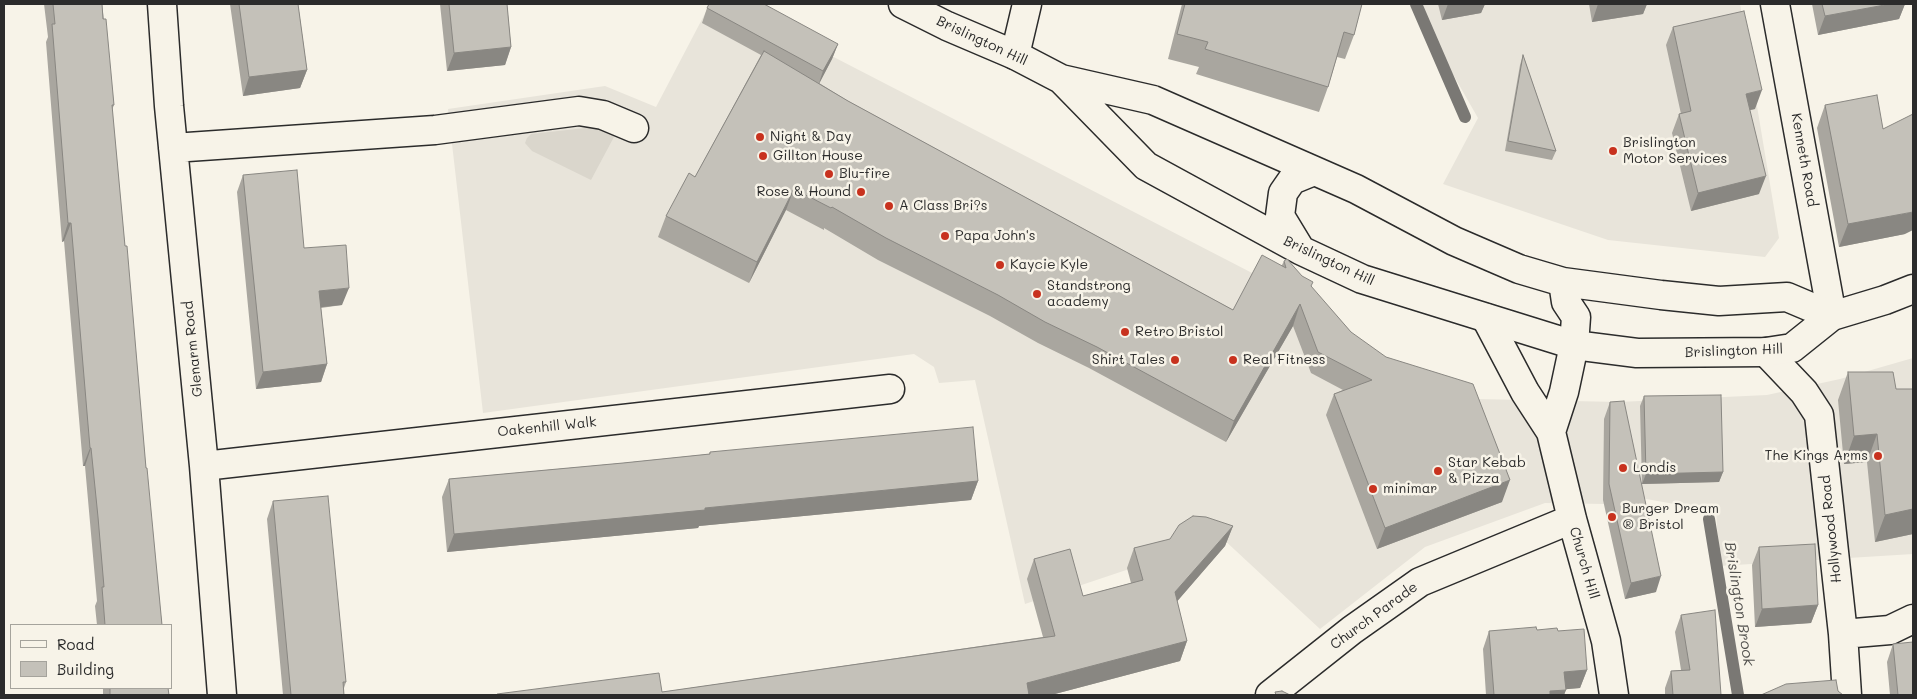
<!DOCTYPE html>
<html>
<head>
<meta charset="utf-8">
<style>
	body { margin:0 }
	#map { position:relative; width:1917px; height:699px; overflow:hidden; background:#f7f3e8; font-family:Mali,sans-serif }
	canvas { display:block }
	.frame { position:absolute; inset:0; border:5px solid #2b2b2b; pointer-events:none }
	.legend { position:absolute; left:10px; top:624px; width:162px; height:65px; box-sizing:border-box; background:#f7f3e8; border:1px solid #a5a39c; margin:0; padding:6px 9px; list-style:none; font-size:15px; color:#2b2b2b }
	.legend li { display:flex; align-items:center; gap:10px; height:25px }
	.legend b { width:25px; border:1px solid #a5a39c }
</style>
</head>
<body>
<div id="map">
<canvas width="1917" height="699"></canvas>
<div class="frame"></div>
<ul class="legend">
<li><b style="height:6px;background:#f7f3e8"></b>Road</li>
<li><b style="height:14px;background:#c4c1b9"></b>Building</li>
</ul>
</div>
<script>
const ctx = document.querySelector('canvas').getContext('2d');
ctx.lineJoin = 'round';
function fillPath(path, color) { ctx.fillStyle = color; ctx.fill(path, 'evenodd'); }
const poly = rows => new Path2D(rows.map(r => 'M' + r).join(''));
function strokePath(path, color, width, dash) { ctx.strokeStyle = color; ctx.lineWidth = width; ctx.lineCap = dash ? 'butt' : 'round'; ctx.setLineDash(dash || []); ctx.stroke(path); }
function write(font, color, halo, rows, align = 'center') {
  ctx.font = font + ' Mali,sans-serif'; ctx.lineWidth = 5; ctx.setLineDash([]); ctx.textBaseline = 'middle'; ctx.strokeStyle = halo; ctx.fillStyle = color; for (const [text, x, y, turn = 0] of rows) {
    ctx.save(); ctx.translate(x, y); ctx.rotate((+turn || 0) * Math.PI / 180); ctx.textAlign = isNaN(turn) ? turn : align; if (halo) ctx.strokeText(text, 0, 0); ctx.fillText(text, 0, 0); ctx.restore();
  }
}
fillPath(poly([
	[710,4,731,4,1318,307,1369,355,1476,399,1619,402,1767,395,1840,379,1913,358,1913,554,1719,566,1716,507,1680,505,1635,497,1604,504,1545,503,1425,547,1320,629,1207,524,1159,559,1025,604,975,380,939,383,934,367,914,354,483,413,448,109,605,86,656,107],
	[1414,4,1740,4,1779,238,1765,257,1608,240,1443,184,1478,118,1415,8]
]), '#e8e4da');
fillPath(poly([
	[603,126,604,131,615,135,591,180,532,151,525,143,527,138,531,134]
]), '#dad6cc');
strokePath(poly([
	[1416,4,1465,117],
	[1709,519,1738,695]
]), '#7a7874', 12);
const minor = poly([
	[162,4,169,106,204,466,222,695],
	[1775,4,1832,316],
	[1015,55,1027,4],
	[173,148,435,130,579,111,603,115,634,128],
	[1486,318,1525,392,1551,432,1572,519,1606,641,1614,695],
	[1766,352,1804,392,1819,415,1843,634,1847,695],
	[1551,432,1564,392,1574,345],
	[204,466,890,389],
	[1843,634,1890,630,1913,619],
	[1270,695,1352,630,1420,582,1572,519]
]);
const highway = poly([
	[903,4,947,26,1015,55,1061,79,1153,100,1356,189,1454,241,1519,269,1563,282,1661,295,1719,301,1787,297,1832,316],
	[1061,79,1146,166,1300,250,1362,279,1574,345,1637,353,1766,352,1792,348,1832,316,1885,300,1913,289],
	[1300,249,1280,216,1283,193,1292,180,1314,171],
	[1563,282,1566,302,1576,317,1574,345]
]);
strokePath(minor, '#2b2b2b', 31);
strokePath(highway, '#2b2b2b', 31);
strokePath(minor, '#f7f3e8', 28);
strokePath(highway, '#f7f3e8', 28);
fillPath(poly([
	[44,4,102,4,114,105,112,110,146,468,162,625,97,625,95,606,97,601,85,466,83,466,64,241,62,242,46,42,48,37],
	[230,4,298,4,307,70,300,88,243,96],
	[440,4,507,4,511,47,505,65,447,71],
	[1182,4,1362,4,1354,35,1345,59,1337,57,1328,87,1319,112,1196,74,1199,67,1168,59],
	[1438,4,1485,4,1481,13,1442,20],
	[1589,4,1647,4,1643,14,1592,22],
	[1812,4,1905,4,1899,19,1818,35],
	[707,8,838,44,832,59,819,83,848,101,1233,310,1282,265,1284,261,1311,287,1502,502,1377,549,1326,415,1334,394,1343,390,1311,373,1293,326,1226,442,1089,368,1038,343,990,316,878,260,824,228,824,230,786,210,749,283,658,237,666,216,695,177,761,55,702,23],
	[1673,27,1755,109,1750,110,1759,194,1691,211,1672,133,1679,114,1681,114,1666,45],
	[1523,55,1556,151,1552,160,1505,151,1520,65],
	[1825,105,1883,129,1905,234,1839,247,1817,128],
	[243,175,304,248,342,305,321,308,327,364,321,382,256,389,237,192],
	[1848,372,1896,389,1913,389,1913,534,1875,542,1867,462,1844,464,1838,400],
	[1644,396,1723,472,1719,482,1642,484,1640,406],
	[1610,402,1656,592,1625,599,1603,500,1604,419],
	[710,452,978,481,971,500,699,526,698,528,447,552,442,497,449,479,623,463,709,454],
	[273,501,346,682,344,688,344,695,283,695,267,519],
	[1233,526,1225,546,1177,601,1187,641,1180,661,1051,695,496,695,497,694,662,692,1043,637,1027,579,1034,559,1083,596,1131,583,1127,568,1134,548],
	[1759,547,1818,605,1811,623,1755,627,1752,565],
	[1681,615,1721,695,1665,695,1665,688,1671,671,1681,670,1675,632],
	[1537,630,1558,631,1587,670,1580,688,1566,689,1564,695,1486,695,1483,649,1489,631],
	[1893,644,1913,695,1890,695,1887,662],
	[103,688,168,688,169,695,103,695]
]), '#a9a69f');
fillPath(poly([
	[1448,4,1485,4,1481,13,1442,20],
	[1598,4,1647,4,1643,14,1592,22],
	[1890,4,1905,4,1899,19,1818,35,1825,16],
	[838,44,832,59,818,86,823,71],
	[511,47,505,65,447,71,454,53],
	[307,70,300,88,243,96,249,77],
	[1762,90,1755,109,1739,112,1746,94],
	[1766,176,1759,194,1691,211,1698,193],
	[794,189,786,210,749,283,757,262],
	[1913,212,1913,230,1905,234,1839,247,1848,224],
	[68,223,71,223,64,241,62,242],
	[349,288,342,305,313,308,319,291],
	[1300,304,1293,326,1226,442,1234,421],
	[327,364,321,382,256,389,263,372],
	[1877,434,1867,462,1844,464,1854,436],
	[90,448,91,448,85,466,83,466],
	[1723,472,1719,482,1642,484,1646,474],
	[1510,480,1502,502,1377,549,1385,528],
	[978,481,971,500,699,526,698,528,447,552,454,534,705,508],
	[1913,509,1913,534,1875,542,1885,515],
	[1233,526,1225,546,1168,612,1175,592],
	[1661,576,1656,592,1625,599,1631,583],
	[1818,605,1811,623,1755,627,1762,609],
	[1187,641,1180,661,1051,695,1023,695,1027,683],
	[1587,670,1580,688,1557,690,1564,672],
	[1566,690,1564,695,1548,695,1550,691]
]), '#898782');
const building = poly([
	[53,4,102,4,103,19,106,19,114,105,112,105,125,246,127,246,146,468,147,468,162,625,105,625,102,587,104,587,98,517,91,448,90,448,71,223,68,223,52,24,55,24,53,4],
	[239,4,298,4,307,70,249,77,239,4],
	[449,4,507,4,511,47,454,53,449,4],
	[709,4,764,4,838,44,823,71,707,8,709,4],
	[1185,4,1362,4,1354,35,1344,32,1328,87,1205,49,1208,42,1177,34,1185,4],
	[1822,4,1890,4,1825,16,1822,4],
	[1744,11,1762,90,1746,94,1766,176,1698,193,1679,114,1691,111,1673,27,1744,11],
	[764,51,848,101,1233,310,1262,255,1286,268,1284,261,1287,259,1302,276,1313,282,1311,286,1351,332,1386,357,1473,384,1510,480,1385,528,1334,394,1372,380,1318,352,1300,304,1234,421,1097,347,1045,322,998,295,886,238,832,207,831,208,794,189,757,262,666,216,689,173,695,177,764,51],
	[1523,55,1556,151,1508,141,1523,55],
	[1877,95,1883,129,1913,114,1913,212,1848,224,1825,105,1877,95],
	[297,170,304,248,346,245,349,288,319,291,327,364,263,372,243,175,297,170],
	[1848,372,1893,372,1896,389,1913,389,1913,509,1885,515,1877,434,1854,436,1848,372],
	[1721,395,1723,472,1646,474,1644,396,1721,395],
	[1624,401,1661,576,1631,583,1609,484,1610,402,1624,401],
	[973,427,978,481,705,508,705,510,454,534,449,479,623,463,710,454,710,452,973,427],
	[328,496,346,682,343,682,344,695,291,695,273,501,328,496],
	[1193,516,1206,517,1233,526,1175,592,1187,641,1027,683,1029,695,497,695,497,694,659,673,662,692,1055,636,1034,559,1070,549,1083,596,1143,580,1134,548,1170,539,1179,525,1193,516],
	[1815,544,1818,605,1762,609,1759,547,1815,544],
	[1715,610,1721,695,1673,695,1671,671,1690,670,1681,615,1715,610],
	[1536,627,1537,630,1557,628,1558,631,1584,629,1587,670,1564,672,1566,690,1550,691,1550,695,1494,695,1489,631,1536,627],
	[1913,642,1913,695,1898,695,1893,644,1913,642],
	[1836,680,1838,691,1843,695,1761,695,1786,684,1836,680],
	[110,688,168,688,169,695,110,695,110,688],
	[1282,691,1290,695,1276,695,1275,692,1282,691]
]);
fillPath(building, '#c4c1b9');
strokePath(building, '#898782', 1);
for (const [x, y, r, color] of [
	[760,137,5,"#c8321e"],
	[1613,151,5,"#c8321e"],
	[763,156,5,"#c8321e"],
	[829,174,5,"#c8321e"],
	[861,192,5,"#c8321e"],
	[889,206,5,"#c8321e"],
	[945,236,5,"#c8321e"],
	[1000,265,5,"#c8321e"],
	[1037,294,5,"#c8321e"],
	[1125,332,5,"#c8321e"],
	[1175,360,5,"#c8321e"],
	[1233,360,5,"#c8321e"],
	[1878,456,5,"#c8321e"],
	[1623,468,5,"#c8321e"],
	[1438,471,5,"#c8321e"],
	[1373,489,5,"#c8321e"],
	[1612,517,5,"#c8321e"]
]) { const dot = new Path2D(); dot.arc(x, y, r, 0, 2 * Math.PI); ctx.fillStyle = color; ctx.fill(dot); strokePath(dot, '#f7f3e8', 2); }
write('14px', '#2b2b2b', '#f7f3e8', [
	["Brislington Hill",982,41,25],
	["Kenneth Road",1804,160,80],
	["Brislington Hill",1329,261,25],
	["Glenarm Road",193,349,-96],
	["Brislington Hill",1734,351,-2],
	["Oakenhill Walk",547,427,-6],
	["Hollywood Road",1831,529,-96],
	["Church Hill",1584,563,74],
	["Church Parade",1374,616,-36]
]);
write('14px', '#2b2b2b', '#f7f3e8', [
	["Night & Day",770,137],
	["Brislington",1623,143],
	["Motor Services",1623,159],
	["Gillton House",773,156],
	["Blu-fire",839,174],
	["Rose & Hound",851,192,"right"],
	["A Class Bri?s",899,206],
	["Papa John's",955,236],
	["Kaycie Kyle",1010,265],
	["Standstrong",1047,286],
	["academy",1047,302],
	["Retro Bristol",1135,332],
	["Shirt Tales",1165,360,"right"],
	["Real Fitness",1243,360],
	["The Kings Arms",1868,456,"right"],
	["Star Kebab",1448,463],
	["& Pizza",1448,479],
	["Londis",1633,468],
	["minimar",1383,489],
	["Burger Dream",1622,509],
	["® Bristol",1622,525]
], 'left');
write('italic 15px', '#53524f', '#f7f3e8', [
	["Brislington Brook",1739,604,81]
]);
</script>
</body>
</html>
